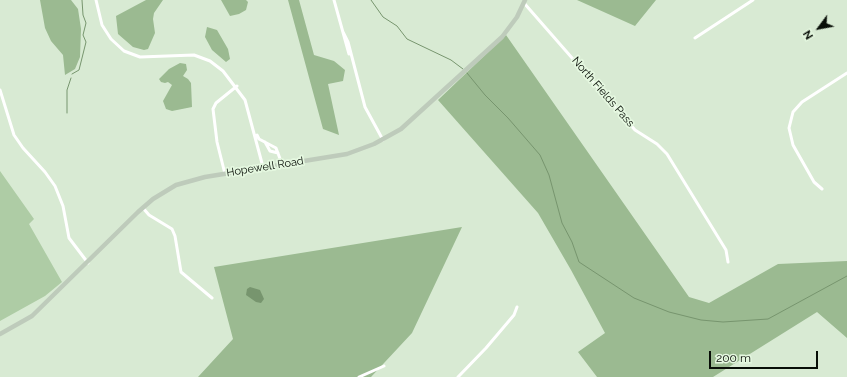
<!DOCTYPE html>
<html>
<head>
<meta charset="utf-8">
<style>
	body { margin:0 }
	#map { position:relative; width:847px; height:377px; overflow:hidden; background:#d8ead3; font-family:Raleway,sans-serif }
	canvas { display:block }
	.north { position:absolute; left:799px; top:8px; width:40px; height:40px; -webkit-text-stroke:3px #e5f8e0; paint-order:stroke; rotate:238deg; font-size:11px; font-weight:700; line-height:16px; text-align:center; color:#080e07 }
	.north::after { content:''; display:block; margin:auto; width:14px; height:18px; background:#080e07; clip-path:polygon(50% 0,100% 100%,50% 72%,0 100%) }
	.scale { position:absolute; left:709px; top:351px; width:109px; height:18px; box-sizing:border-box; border:2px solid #080e07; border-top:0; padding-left:5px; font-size:12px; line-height:14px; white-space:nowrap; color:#080e07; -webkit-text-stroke:3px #e5f8e0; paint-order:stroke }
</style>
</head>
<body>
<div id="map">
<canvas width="847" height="377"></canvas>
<div class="north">N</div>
<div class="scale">200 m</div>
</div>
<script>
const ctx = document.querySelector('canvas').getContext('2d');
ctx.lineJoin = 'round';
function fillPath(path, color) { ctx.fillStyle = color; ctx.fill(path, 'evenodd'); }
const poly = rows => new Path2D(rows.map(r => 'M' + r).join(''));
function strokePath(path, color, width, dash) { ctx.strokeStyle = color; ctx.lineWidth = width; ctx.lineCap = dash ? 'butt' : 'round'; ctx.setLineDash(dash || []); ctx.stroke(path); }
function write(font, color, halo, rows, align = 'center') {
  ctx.font = font + ' Raleway,sans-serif'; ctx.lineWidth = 3.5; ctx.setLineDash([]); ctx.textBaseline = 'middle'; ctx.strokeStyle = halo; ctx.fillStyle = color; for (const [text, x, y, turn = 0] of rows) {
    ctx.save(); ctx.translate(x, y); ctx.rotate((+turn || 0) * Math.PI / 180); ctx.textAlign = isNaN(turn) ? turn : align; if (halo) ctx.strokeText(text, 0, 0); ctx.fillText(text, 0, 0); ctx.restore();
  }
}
fillPath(poly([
	[0,171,34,219,29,224,62,282,45,296,0,321]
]), '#aecca5');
fillPath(poly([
	[40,0,71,0,78,9,81,29,80,57,75,69,65,75,63,55,51,41,45,28],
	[146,0,163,0,154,13,153,19,155,33,148,49,144,50,133,47,118,34,116,16],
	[221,0,246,0,248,2,246,10,239,14,230,16],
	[288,0,299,0,314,55,334,61,345,70,343,81,328,84,339,135,323,129],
	[577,0,656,0,635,26],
	[207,27,217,30,228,49,230,59,226,62,212,50,205,37],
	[506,35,689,297,709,303,778,264,847,261,847,338,817,312,713,377,597,377,578,352,605,333,571,270,538,213,438,100],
	[180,63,186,64,187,70,183,76,188,79,191,83,192,107,172,111,166,109,163,101,172,85,168,82,165,83,161,82,159,79,169,69],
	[462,227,412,333,371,377,198,377,233,339,214,267]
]), '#9bba91');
fillPath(poly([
	[250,287,260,290,264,299,261,303,256,302,246,295,247,289]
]), '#77956e');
strokePath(poly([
	[371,0,383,17,397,26,407,39,451,60,463,69],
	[467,73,485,95,508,118,540,155,549,175,562,223,572,242,579,262,634,298,669,312,701,320,723,322,768,319,847,276],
	[72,74,79,70,86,42,83,35,86,23,83,15,82,0],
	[67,113,67,90,71,78]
]), '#77956e', 1);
strokePath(poly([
	[96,0,102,25,111,39,124,51,140,57,194,55,210,61,223,71,245,100,263,167],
	[334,0,349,54],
	[524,3,635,130,657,144,667,154,726,250,728,262],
	[343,32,348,42,365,107,383,140],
	[695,38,753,0],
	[0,90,14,135,23,148,45,172,55,186,63,206,69,238,88,263],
	[257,135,259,139,276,148,282,164],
	[265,142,270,151,278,153],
	[225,174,217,142,213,109,216,103,237,86],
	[822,189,814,182,793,145,789,128,793,112,802,102,847,73],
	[143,208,149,215,172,229,175,236,181,272,212,298],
	[359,377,384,366],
	[458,377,486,348,514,315,517,307]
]), '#fff', 3);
strokePath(poly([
	[0,334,32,316,138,212,153,199,176,185,205,177,347,154,374,144,401,129,502,37,517,17,525,0]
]), '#becbbb', 4.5);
write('11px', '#080e07', '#e5f8e0', [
	["North Fields Pass",603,92,49],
	["Hopewell Road",265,167,-9]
]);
</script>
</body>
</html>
